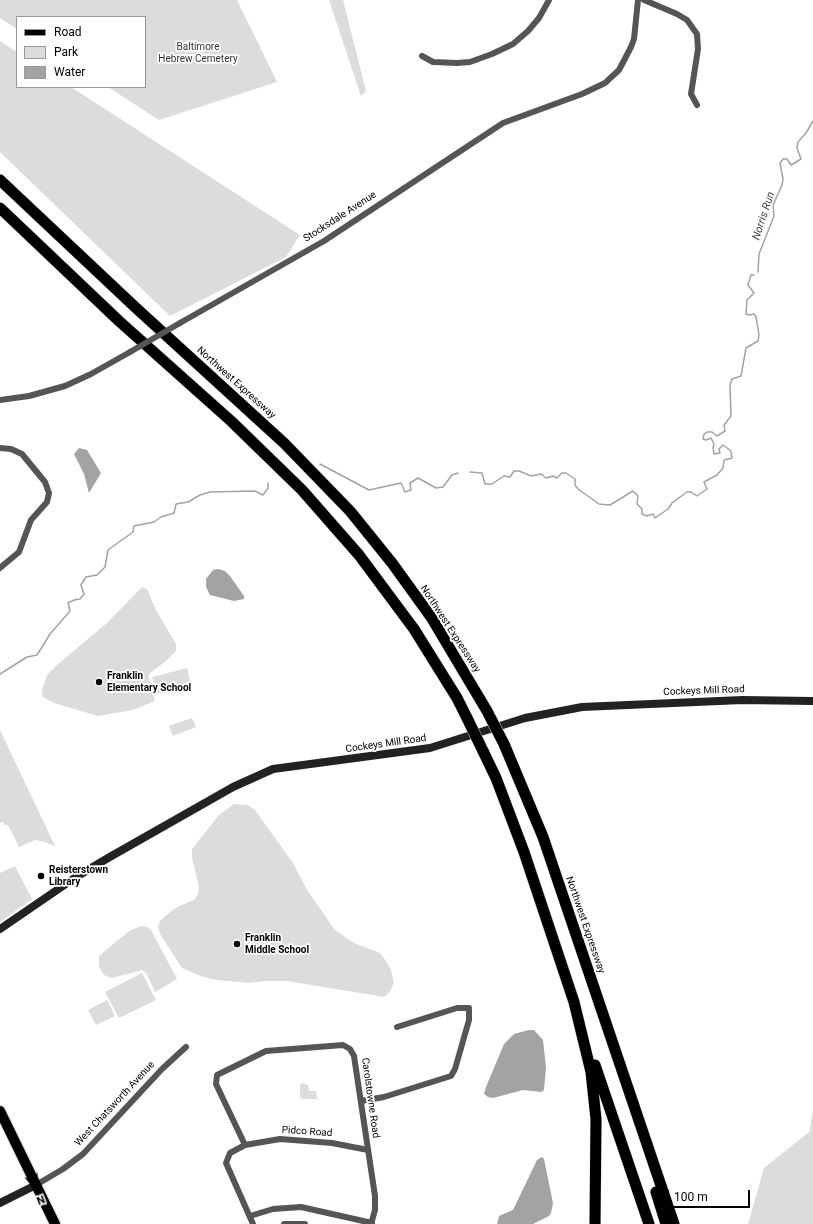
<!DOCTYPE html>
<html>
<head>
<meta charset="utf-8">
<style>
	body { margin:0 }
	#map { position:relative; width:813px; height:1224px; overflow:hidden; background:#fff; font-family:Roboto,sans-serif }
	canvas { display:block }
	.legend { position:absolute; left:16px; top:16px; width:130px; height:72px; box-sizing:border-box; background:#fff; border:1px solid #999; margin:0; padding:5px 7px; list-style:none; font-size:12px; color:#000 }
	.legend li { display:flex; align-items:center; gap:8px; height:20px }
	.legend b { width:20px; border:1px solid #999 }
	.north { position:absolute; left:16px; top:1168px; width:40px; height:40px; -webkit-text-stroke:3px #fff; paint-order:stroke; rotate:159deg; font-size:11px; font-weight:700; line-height:16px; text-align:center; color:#000 }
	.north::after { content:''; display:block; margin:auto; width:14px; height:18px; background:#000; clip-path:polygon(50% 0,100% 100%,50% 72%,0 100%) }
	.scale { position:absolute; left:667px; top:1190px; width:83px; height:18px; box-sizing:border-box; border:2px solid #000; border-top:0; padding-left:5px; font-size:12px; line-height:14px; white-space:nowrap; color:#000; -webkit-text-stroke:3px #fff; paint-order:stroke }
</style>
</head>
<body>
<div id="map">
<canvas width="813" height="1224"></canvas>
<ul class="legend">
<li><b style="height:5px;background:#000"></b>Road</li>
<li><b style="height:11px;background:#dcdcdc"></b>Park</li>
<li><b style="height:11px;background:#a3a3a3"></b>Water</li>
</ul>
<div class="north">N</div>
<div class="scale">100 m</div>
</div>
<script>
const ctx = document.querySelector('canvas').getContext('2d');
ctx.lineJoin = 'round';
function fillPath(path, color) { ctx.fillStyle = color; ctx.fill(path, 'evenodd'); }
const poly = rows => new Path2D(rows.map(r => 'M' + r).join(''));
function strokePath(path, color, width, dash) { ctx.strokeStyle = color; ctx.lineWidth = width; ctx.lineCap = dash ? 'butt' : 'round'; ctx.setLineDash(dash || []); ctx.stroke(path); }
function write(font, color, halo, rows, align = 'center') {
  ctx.font = font + ' Roboto,sans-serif'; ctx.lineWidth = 3.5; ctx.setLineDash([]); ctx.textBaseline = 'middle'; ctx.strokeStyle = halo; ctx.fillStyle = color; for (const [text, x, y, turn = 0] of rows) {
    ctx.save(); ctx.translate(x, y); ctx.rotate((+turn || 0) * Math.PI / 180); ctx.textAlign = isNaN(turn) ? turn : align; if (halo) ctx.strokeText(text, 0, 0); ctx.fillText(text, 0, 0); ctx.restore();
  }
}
fillPath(poly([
	[0,0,237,0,277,82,159,120,108,87,145,87,145,17,17,17,17,29,0,18],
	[329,0,343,0,366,91,361,96],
	[0,41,17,52,17,87,71,87,300,235,286,257,170,316,0,152],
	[142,587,147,589,156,610,176,644,176,651,167,660,149,674,149,678,155,701,133,710,98,716,54,703,43,697,42,690,47,675,58,664,107,623],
	[187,668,191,685,157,694,152,677],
	[192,718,196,727,173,736,169,726],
	[0,730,55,846,45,842,35,840,19,847,8,825,5,825,3,822,0,823],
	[234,804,248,805,255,810,293,863,307,890,335,930,354,943,380,953,386,961,391,970,394,983,389,993,384,997,287,981,265,981,249,983,217,980,203,977,182,968,160,934,158,926,160,921,169,913,177,907,194,900,198,894,199,887,192,858,192,849,219,815],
	[15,866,32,899,0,922,0,873],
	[141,926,147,927,151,930,177,979,155,992,147,974,142,970,112,978,104,975,99,967,99,956,129,931],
	[142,973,156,1000,119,1018,105,992],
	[107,1000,115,1016,96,1025,88,1010],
	[302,1083,308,1085,309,1091,316,1091,317,1099,302,1099,300,1097,300,1085],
	[813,1111,813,1224,748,1224,764,1168,809,1132]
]), '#dcdcdc');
fillPath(poly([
	[79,448,87,450,101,473,89,493,84,474,74,454],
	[218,569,225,571,230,576,244,596,244,599,234,601,210,595,206,587,206,579,213,570],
	[529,1030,534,1030,543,1040,546,1067,544,1090,541,1092,523,1090,493,1098,488,1097,484,1094,486,1087,504,1044,514,1034],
	[542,1157,544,1159,553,1203,551,1213,549,1216,533,1224,497,1224,499,1216,513,1210,537,1160]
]), '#a3a3a3');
strokePath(poly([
	[758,272,759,254,774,216,773,205,782,185,783,179,780,163,783,159,787,159,791,165,801,159,797,148,798,142,806,133,813,121],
	[320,464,369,490,401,483,405,492,411,490,410,483,418,478,436,488,443,487,452,475,458,473],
	[470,472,482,473,485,484,492,484,504,476,510,477,514,471,519,471,531,476,541,474,546,478,553,476,557,478,562,473,566,473,575,479,575,485,578,489,599,504,610,505,633,491,638,496,637,504,642,509,642,514,647,516,653,514,655,518,668,509,672,503,687,492,691,492,697,496,707,489,704,482,717,475,723,468,724,460,732,458,731,451,723,445,719,449,720,453,714,454,713,448,714,444,711,438,706,440,703,439,704,434,707,432,712,432,717,436,725,431,724,425,731,416,730,385,732,379,741,376,746,348,758,341,759,335,756,317,754,314,749,315,746,314,747,300,754,293,748,285,751,275,754,275],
	[0,674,27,657,37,655,50,634,70,611,68,603,74,600,80,599,84,594,81,585,86,577,97,575,105,567,108,550,133,532,134,526,154,522,161,517,174,513,176,504,188,502,200,495,210,492,255,491,263,495,268,488,268,483]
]), '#a3a3a3', 1.5);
const primary = poly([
	[0,1111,55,1224]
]);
const highway = poly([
	[0,180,135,307,284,443,350,511,392,563,431,617,487,711],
	[0,208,119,321,231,421,302,490,359,555,414,629,457,698,467,718],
	[504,744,543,837,674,1224],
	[483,751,496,778,524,852,574,1002,591,1072,596,1119,595,1224],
	[595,1065,649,1224],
	[656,1192,666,1224]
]);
strokePath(primary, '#dbdbdb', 12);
strokePath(highway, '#dbdbdb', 12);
strokePath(poly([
	[644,0,677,14,687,20,697,34,698,49,691,94,697,105],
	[422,56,433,62,457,63,470,62,492,54,513,44,528,31,539,18,549,0],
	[180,323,324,241,503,123,582,94,605,83,619,70,631,47,634,39,638,0],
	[0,400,29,396,65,386,91,374,130,352],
	[0,448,11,449,22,454,45,482,49,493,47,502,31,520,19,552,0,568],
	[361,1101,384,1097,451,1076,455,1069,469,1020,469,1008,457,1008,397,1027],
	[245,1145,280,1139,332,1143,368,1150],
	[36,1185,63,1169,83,1154,162,1069,186,1047],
	[250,1216,273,1209,301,1207,372,1223],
	[253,1224,226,1163,230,1153,245,1145,216,1084,217,1075,266,1051,343,1045,350,1049,354,1056,375,1196,375,1210,371,1224],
	[284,1224,305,1224]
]), '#555', 6);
strokePath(poly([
	[0,929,76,877,108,858,233,787,273,769,430,748,525,718,582,707,742,700,813,701],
	[0,1203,36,1185]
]), '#222', 8);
strokePath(primary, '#000', 10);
strokePath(highway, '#000', 11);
const highwayBridge = poly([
	[487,711,504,744],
	[467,718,483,751]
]);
strokePath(highwayBridge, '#dbdbdb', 12, []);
strokePath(poly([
	[130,352,180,323]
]), '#555', 6);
strokePath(highwayBridge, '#000', 11);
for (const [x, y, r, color] of [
	[99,682,4,"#000"],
	[41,876,4,"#000"],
	[237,944,4,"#000"]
]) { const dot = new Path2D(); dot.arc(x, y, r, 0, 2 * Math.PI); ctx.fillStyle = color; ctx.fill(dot); strokePath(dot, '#fff', 1.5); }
write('10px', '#333', '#fff', [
	["Baltimore",198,47],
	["Hebrew Cemetery",198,59]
]);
write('10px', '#000', '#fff', [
	["Stocksdale Avenue",340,217,-33],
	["Northwest Expressway",236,383,42],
	["Northwest Expressway",450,629,57],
	["Cockeys Mill Road",704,691,-2],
	["Cockeys Mill Road",386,744,-8],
	["Northwest Expressway",585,925,71],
	["Carolstowne Road",370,1098,82],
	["West Chatsworth Avenue",115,1104,-47],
	["Pidco Road",307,1132,4]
]);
write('bold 10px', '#000', '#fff', [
	["Franklin",107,676],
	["Elementary School",107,688],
	["Reisterstown",49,870],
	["Library",49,882],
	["Franklin",245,938],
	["Middle School",245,950]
], 'left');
write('italic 11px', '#444', '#fff', [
	["Norris Run",764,216,-72]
]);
</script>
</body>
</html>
